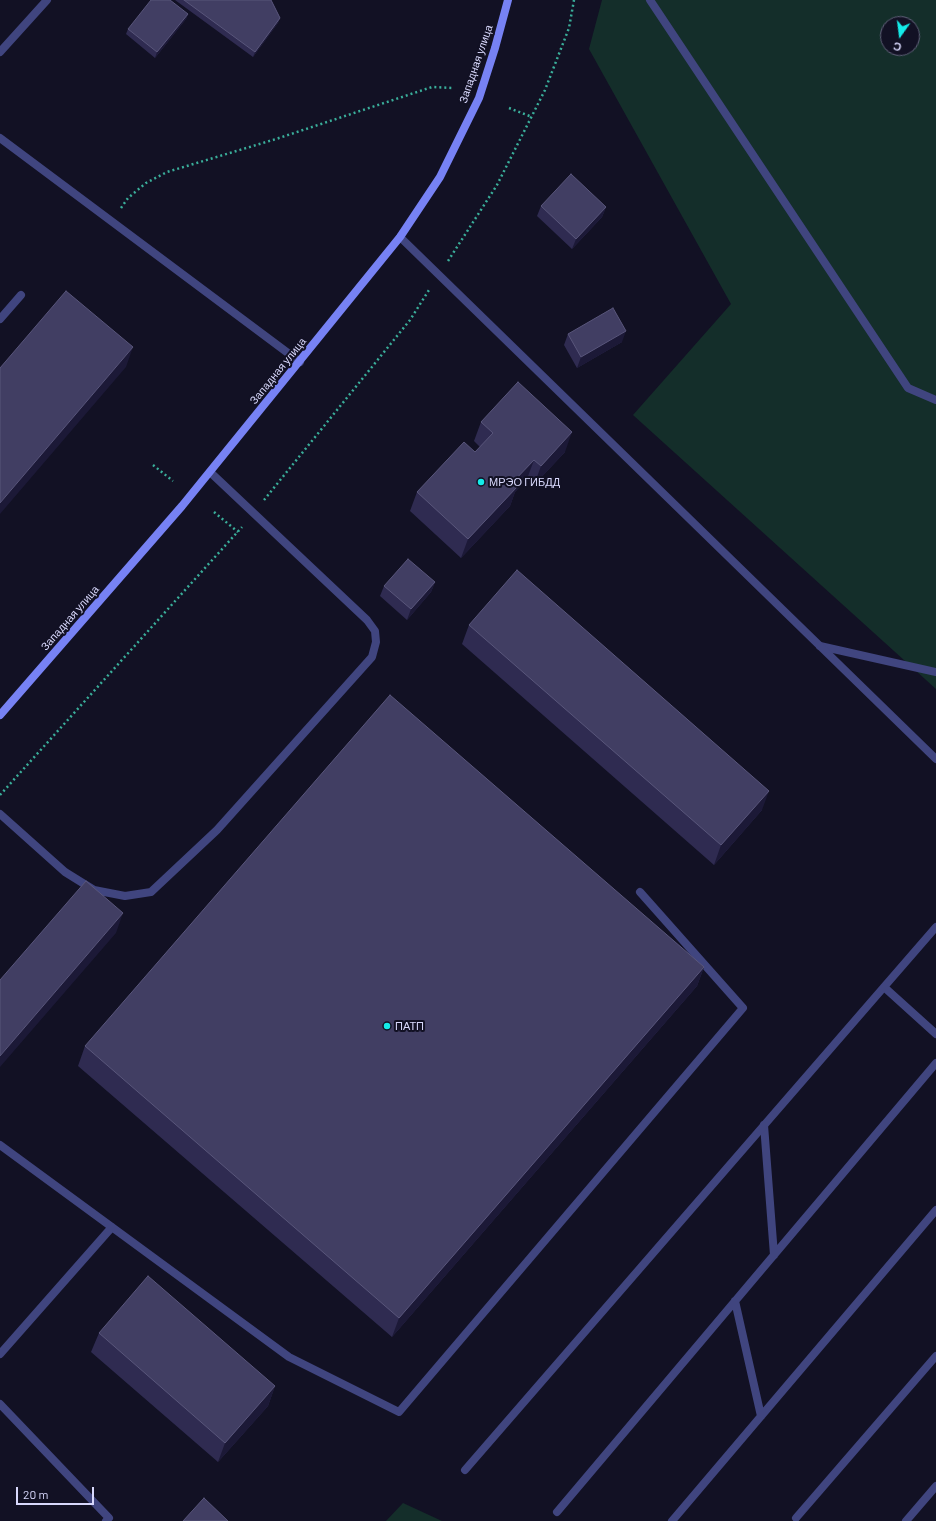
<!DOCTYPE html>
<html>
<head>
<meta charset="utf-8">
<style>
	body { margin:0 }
	#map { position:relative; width:936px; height:1521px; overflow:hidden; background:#121124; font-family:Barlow,sans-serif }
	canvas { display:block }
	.north { position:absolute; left:880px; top:16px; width:40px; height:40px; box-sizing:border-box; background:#121124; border:1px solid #61617a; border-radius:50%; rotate:194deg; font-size:11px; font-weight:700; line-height:16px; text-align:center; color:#d8d8fc }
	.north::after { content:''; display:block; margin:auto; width:14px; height:18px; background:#14ebe9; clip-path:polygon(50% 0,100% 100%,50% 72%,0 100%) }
	.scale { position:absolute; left:16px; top:1487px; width:78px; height:18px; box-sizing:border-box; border:2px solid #d8d8fc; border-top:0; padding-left:5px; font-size:12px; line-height:14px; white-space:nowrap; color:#d8d8fc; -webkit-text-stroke:3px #121124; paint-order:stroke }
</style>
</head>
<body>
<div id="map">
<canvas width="936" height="1521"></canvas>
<div class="north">С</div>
<div class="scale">20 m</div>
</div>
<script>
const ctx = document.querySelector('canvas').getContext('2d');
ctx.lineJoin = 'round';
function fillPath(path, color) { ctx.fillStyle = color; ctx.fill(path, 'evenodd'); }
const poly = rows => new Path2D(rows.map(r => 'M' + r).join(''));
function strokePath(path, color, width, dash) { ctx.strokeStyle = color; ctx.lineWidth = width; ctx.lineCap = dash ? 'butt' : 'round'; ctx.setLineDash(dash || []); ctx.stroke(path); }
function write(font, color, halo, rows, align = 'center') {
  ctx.font = font + ' Barlow,sans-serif'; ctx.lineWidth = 4; ctx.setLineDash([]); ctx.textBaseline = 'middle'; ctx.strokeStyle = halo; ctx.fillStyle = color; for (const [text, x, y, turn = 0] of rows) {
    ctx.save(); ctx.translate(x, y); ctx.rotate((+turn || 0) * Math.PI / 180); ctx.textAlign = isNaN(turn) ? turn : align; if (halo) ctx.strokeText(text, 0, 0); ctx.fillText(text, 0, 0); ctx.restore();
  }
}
fillPath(poly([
	[602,0,936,0,936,689,633,415,731,304,589,49],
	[888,24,912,24,912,48,888,48],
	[403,1503,442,1521,386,1521]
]), '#142e2a');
strokePath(poly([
	[509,108,532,117],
	[121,208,128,198,146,183,167,172,276,139,432,87,452,88],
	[448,261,497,185,545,90,569,28,574,0],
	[153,465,173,481],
	[264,500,410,320,429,290],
	[214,512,238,532],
	[0,795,242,527]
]), '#3aae9a', 2.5, [2, 3]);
strokePath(poly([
	[650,0,908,388,936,400],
	[0,52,47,0],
	[0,138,300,362],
	[820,646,936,672],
	[0,814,65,872,94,890,125,896,151,892,217,830,372,657,376,642,375,631,367,620,210,472],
	[764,1125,774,1255],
	[0,1145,289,1357,399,1412,743,1008,640,892],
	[735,1301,761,1416],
	[0,1354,112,1227],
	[0,1404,109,1518,106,1521],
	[557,1512,936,1063],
	[796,1518,936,1356],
	[672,1521,936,1210],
	[906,1521,936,1486]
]), '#40457f', 8);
strokePath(poly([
	[400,237,936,759],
	[0,319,21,295],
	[884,987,936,1034],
	[465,1470,936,927]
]), '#40457f', 8);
strokePath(poly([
	[0,715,182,506,400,237,440,177,479,98,495,48,508,0]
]), '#7782f4', 8);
fillPath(poly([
	[175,0,271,0,280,18,278,23,253,57],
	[188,14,186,19,155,58,126,34,128,29],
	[541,206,606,207,602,217,572,249,537,216],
	[568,334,622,342,577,368,564,345],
	[481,422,565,452,534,485,527,479,515,492,510,506,461,558,410,511,417,492,475,452,480,447,474,441],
	[435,582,431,592,407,620,380,596,384,586],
	[469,625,762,810,714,865,462,644],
	[704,967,697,986,392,1337,78,1066,85,1046],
	[99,1333,275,1386,268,1406,218,1462,91,1352]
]), '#2f2b51');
fillPath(poly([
	[188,14,186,19,155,58,157,52],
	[280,18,278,23,253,57,255,52],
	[606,207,602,217,572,249,576,239],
	[626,331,622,342,577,368,581,357],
	[133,347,126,367,0,514,0,503],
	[572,432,565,452,534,485,541,466],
	[534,460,527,479,515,492,510,506,461,558,468,539,513,482],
	[435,582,431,592,407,620,411,609],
	[769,791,762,810,714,865,721,845],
	[123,913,116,933,0,1067,0,1056],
	[704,967,697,986,392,1337,399,1318],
	[275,1386,268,1406,218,1462,225,1443]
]), '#1c1937');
const building = poly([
	[151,0,170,0,188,14,157,52,128,29,151,0],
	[184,0,271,0,280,18,255,52,184,0],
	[571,174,606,207,576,239,541,206,571,174],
	[66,291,133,347,0,503,0,368,66,291],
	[613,308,626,331,581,357,568,334,613,308],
	[518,382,572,432,541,466,534,460,513,482,517,487,468,539,417,492,464,442,475,452,493,433,481,422,518,382],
	[408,559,435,582,411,609,384,586,408,559],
	[517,570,769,791,721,845,469,625,517,570],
	[390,695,704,967,399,1318,85,1046,390,695],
	[86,881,123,913,0,1056,0,980,86,881],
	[148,1276,275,1386,225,1443,99,1333,148,1276],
	[204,1498,228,1521,183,1521,204,1498]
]);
fillPath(building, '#413e63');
strokePath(building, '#59567b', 1);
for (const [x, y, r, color] of [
	[481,482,4,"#14ebe9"],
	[387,1026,4,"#14ebe9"]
]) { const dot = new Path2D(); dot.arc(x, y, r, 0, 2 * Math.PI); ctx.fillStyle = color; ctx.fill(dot); strokePath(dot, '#121124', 1.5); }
write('11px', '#d8d8fc', '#121124', [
	["Западная улица",476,64,-71],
	["Западная улица",278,371,-51],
	["Западная улица",70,618,-49]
]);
write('11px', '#d8d8fc', '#121124', [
	["МРЭО ГИБДД",489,482],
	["ПАТП",395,1026]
], 'left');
</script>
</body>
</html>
